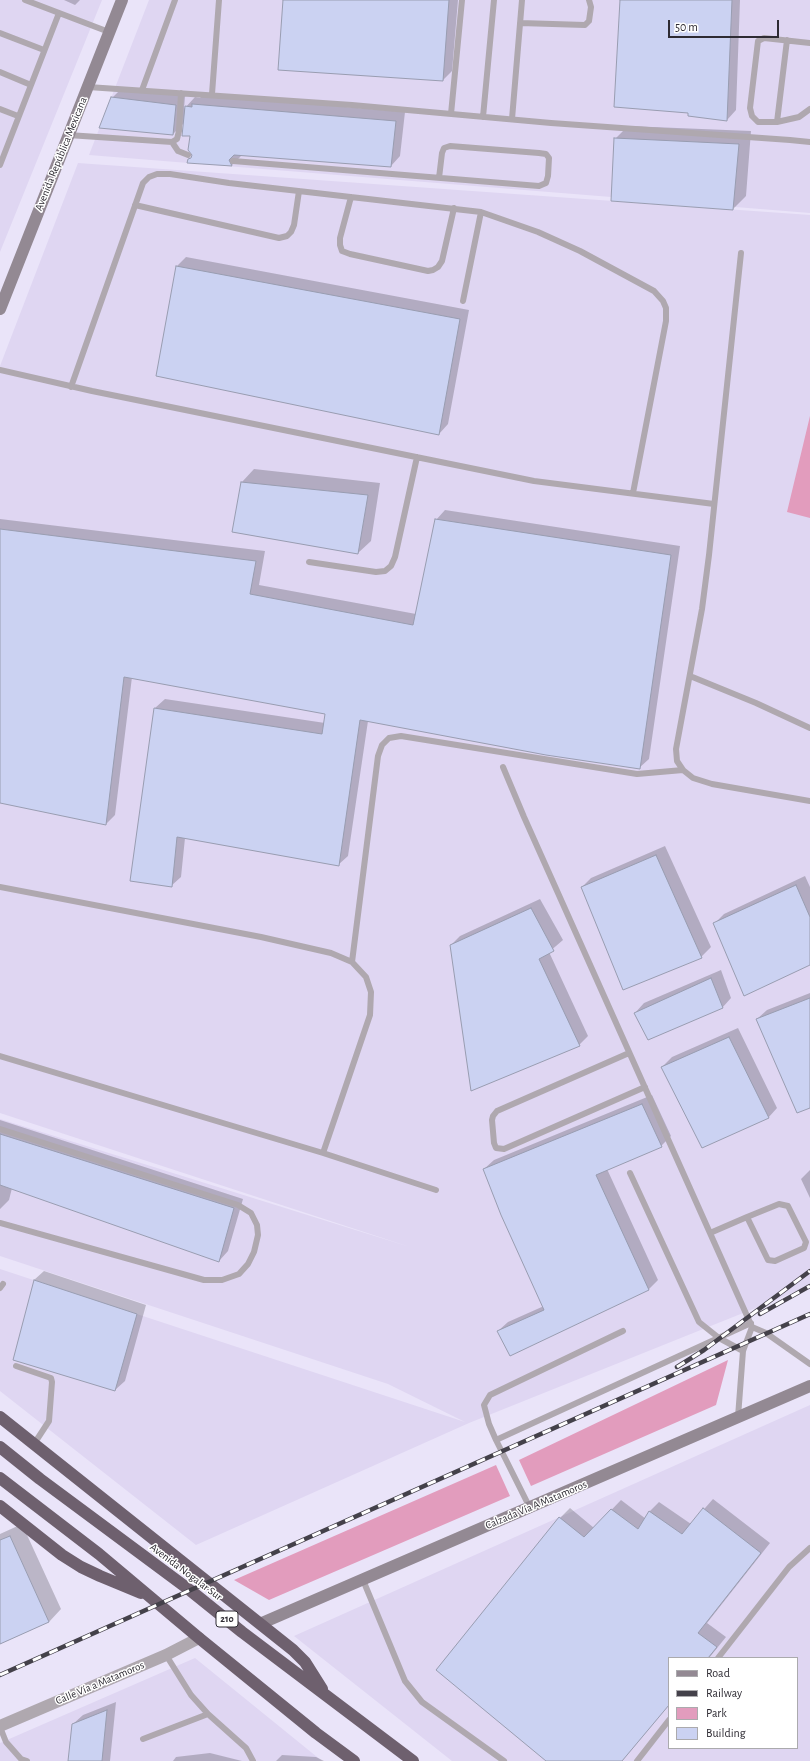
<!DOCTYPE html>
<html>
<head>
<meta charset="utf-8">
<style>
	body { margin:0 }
	#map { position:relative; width:810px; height:1761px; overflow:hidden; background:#eae4f9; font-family:"Alegreya Sans",sans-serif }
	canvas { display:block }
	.legend { position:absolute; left:668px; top:1657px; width:130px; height:92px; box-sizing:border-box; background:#fff; border:1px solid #abaaad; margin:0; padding:5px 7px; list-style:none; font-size:12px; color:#2e2b33 }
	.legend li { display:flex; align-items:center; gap:8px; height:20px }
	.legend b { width:20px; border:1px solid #abaaad }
	.scale { position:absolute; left:668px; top:20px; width:111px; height:18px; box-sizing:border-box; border:2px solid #2e2b33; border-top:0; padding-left:5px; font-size:12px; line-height:14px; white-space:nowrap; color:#2e2b33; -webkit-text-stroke:3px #fff; paint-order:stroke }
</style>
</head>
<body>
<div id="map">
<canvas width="810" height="1761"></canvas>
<ul class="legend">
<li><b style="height:5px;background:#938993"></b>Road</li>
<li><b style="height:5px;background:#44414a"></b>Railway</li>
<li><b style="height:11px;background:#e29cbd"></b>Park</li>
<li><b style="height:11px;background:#cbd2f2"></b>Building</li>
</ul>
<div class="scale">50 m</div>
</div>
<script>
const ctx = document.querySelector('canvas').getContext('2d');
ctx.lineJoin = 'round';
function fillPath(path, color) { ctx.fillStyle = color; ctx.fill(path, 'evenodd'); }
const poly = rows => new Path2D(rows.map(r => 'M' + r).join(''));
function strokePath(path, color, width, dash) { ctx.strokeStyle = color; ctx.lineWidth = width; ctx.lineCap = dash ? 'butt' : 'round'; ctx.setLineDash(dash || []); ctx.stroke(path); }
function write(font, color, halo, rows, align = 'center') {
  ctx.font = font + ' "Alegreya Sans",sans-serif'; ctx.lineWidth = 3; ctx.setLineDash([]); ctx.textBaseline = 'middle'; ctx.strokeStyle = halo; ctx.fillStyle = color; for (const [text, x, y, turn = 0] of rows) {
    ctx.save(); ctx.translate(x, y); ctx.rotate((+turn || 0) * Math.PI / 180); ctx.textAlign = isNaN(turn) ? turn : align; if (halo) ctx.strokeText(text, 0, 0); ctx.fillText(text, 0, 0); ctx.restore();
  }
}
fillPath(poly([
	[0,0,102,0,0,252],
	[149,0,810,0,810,213,89,155],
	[78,163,810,215,810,1285,778,1299,469,1423,196,1545,0,1391,0,1269,465,1422,388,1384,0,1256,0,1119,410,1247,0,1113,0,366],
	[810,1405,810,1761,452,1761,294,1636],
	[669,1658,797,1658,797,1748,669,1748],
	[195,1658,322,1761,0,1761,0,1743]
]), '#dfd6f2');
fillPath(poly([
	[810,416,810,518,787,512],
	[728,1360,716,1405,531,1486,519,1460],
	[496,1465,510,1496,269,1600,234,1580]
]), '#e29cbd');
fillPath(poly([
	[64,0,80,0,75,5],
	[284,0,458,0,452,71,443,80],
	[621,0,740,0,736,110,727,120,689,112],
	[122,88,185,96,184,109,195,97,200,98,203,95,405,112,400,156,391,166,240,155,241,156,232,165,188,162,194,155,191,135,185,122,173,134,112,98],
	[628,126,751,131,746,196,733,209,615,139],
	[186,257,469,310,448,424,439,434,177,266],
	[254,469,380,483,371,541,358,553,233,532,242,482],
	[445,510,680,546,649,759,639,768,368,721,348,856,338,865,185,838,181,877,171,886,155,708,165,699,325,723,327,713,132,677,115,815,106,824,0,802,0,519,265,551,259,585,416,614,436,520],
	[665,846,711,947,701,957,582,887,591,878],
	[805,876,810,887,810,964,714,924,724,914],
	[540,899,563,940,549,952,588,1036,579,1045,451,945,460,936],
	[721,970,731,998,722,1008,635,1013,644,1003],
	[810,993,810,1107,757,1019,767,1010],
	[738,1028,777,1108,768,1118,662,1067,672,1057],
	[652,1095,671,1136,661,1146,607,1169,658,1280,649,1289,510,1355,498,1331,508,1322,544,1306,484,1169,494,1160],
	[0,1120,243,1199,228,1251,219,1261,12,1188,9,1200,0,1209],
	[810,1170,810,1198,801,1179],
	[44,1271,146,1305,125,1381,115,1390,34,1280],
	[713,1499,770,1543,707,1623,726,1637,709,1658,669,1658,669,1705,622,1761,547,1761,437,1669,560,1518,570,1508,594,1528,621,1500,646,1519,650,1511,659,1502,691,1524],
	[22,1524,61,1609,49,1622,0,1644,0,1534],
	[116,1702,110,1761,69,1761,73,1724,83,1715],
	[210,1753,242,1761,173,1761,176,1757],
	[282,1755,316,1757,324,1761,276,1761]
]), '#0003');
const building = poly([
	[283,0,449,0,443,81,278,70,283,0],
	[620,0,732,0,727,121,688,116,688,113,614,107,620,0],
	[111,97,176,105,173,135,99,128,111,97],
	[192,104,396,121,391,167,234,155,229,160,232,166,187,163,188,159,191,158,192,155,188,150,190,136,182,136,185,106,192,107,192,104],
	[614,138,739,144,733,210,611,201,614,138],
	[176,266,460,319,439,435,156,376,176,266],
	[241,482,368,495,358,554,232,532,241,482],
	[435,519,671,555,640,769,546,755,360,720,339,866,177,837,172,887,130,881,154,708,322,734,325,714,124,677,106,825,0,803,0,529,256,561,250,594,413,625,435,519],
	[656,855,702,958,623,990,581,887,656,855],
	[796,885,810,917,810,965,744,996,713,923,796,885],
	[531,908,554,951,539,959,580,1046,471,1091,450,945,531,908],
	[711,978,723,1008,648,1040,634,1013,711,978],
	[810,998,810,1108,797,1113,756,1019,810,998],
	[729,1037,769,1118,702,1148,661,1067,729,1037],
	[642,1104,662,1147,596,1175,649,1290,510,1356,497,1331,544,1310,501,1215,483,1169,642,1104],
	[0,1134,234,1208,219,1262,0,1185,0,1134],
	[34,1280,137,1314,115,1391,13,1360,34,1280],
	[703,1508,761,1553,698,1633,717,1647,708,1658,669,1658,669,1705,622,1761,546,1761,436,1670,559,1517,584,1537,611,1509,638,1529,649,1511,682,1534,703,1508],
	[10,1536,49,1622,0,1644,0,1540,10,1536],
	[107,1710,102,1761,68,1761,72,1724,107,1710]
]);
fillPath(building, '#cbd2f2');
strokePath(building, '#999db1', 1);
strokePath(poly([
	[25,0,109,32],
	[520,23,585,25,589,21,591,7,589,0],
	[0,33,44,50],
	[810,43,764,38,758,41,750,108,752,116,758,122,777,122,799,117,810,109],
	[0,72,31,85],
	[88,87,352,105,551,123,790,140,810,142],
	[142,90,175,0],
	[212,94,219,0],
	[0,109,18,116],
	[451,114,462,0],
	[483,117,494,0],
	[512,119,522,0],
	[777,122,787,40],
	[68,135,172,142,177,139,179,131,181,93],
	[172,142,178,151,188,155],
	[233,161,539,186,546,183,548,176,549,158,546,154,539,153,450,146,444,148,442,153,439,178],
	[0,165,59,13],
	[351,197,340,238,340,245,342,251,350,254,428,271,433,270,438,267,442,261,454,208],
	[135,205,279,238,287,236,291,232,294,225,299,191],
	[741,253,709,555,702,609,676,749,677,761,683,770,693,778,712,784,810,801],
	[463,301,481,212],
	[0,370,92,391,534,481,714,504],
	[71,387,143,183,149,177,157,174,170,174,229,183,481,212,538,232,580,251,654,291,663,301,666,308,666,321,633,493],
	[309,562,376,572,385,571,391,566,395,557,417,457],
	[690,676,756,703,810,728],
	[503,767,524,817,752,1327,766,1333,810,1364],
	[0,887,261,937,331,953,352,962,366,977,371,992,370,1015,323,1153,436,1190],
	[352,962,378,756,382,745,389,738,401,736,637,774,683,770],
	[629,1053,497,1111,493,1116,492,1120,494,1143,496,1148,504,1149,645,1087],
	[0,1056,323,1153],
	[0,1129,238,1205,251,1213,257,1225,258,1235,254,1252,248,1264,239,1274,222,1280,204,1280,0,1223],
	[630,1173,699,1322,719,1338,743,1351],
	[710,1233,747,1217,779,1204,788,1206,806,1242,804,1248,775,1261,768,1260,747,1217],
	[0,1288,3,1284],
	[16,1366,51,1378,52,1382,49,1421,34,1444],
	[738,1417,743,1351,752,1327],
	[496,1440,751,1323],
	[530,1508,496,1440,489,1424,484,1405,490,1395,623,1331],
	[363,1580,405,1681,422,1702,504,1761],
	[166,1655,191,1695,208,1714,246,1748,253,1761],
	[718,1658,789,1567,810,1548],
	[0,1727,6,1742,21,1759,27,1761],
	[143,1739,208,1714],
	[637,1761,669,1720]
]), '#afa8af', 6);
strokePath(poly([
	[0,1726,166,1655,199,1638]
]), '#afa8af', 12);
strokePath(poly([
	[0,309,122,0],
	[262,1623,810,1386]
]), '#938993', 12);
strokePath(poly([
	[0,1417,293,1650,305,1662,322,1689],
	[0,1447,40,1479,191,1591,242,1632,413,1761],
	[0,1478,99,1554,199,1638,316,1733,354,1761],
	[0,1506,62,1555,81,1567,100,1576,141,1593]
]), '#6e606e', 12);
const rail = poly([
	[760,1314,810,1286],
	[677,1367,704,1350,810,1271],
	[0,1675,810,1314]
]);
strokePath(rail, '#44414a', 4.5);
strokePath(rail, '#fff', 3, [9]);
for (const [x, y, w] of [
	[227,1619,22]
]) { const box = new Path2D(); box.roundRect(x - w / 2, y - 8, w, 16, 3); ctx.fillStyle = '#fff'; ctx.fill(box); strokePath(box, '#2e2b33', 1); }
write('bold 10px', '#2e2b33', null, [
	["210",227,1619]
]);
write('11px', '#2e2b33', '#fff', [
	["Avenida República Mexicana",61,154,-68],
	["Calzada Vía A Matamoros",536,1505,-23],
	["Avenida Nogalar Sur",186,1572,37],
	["Calle Vía a Matamoros",100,1683,-23]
]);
</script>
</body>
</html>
